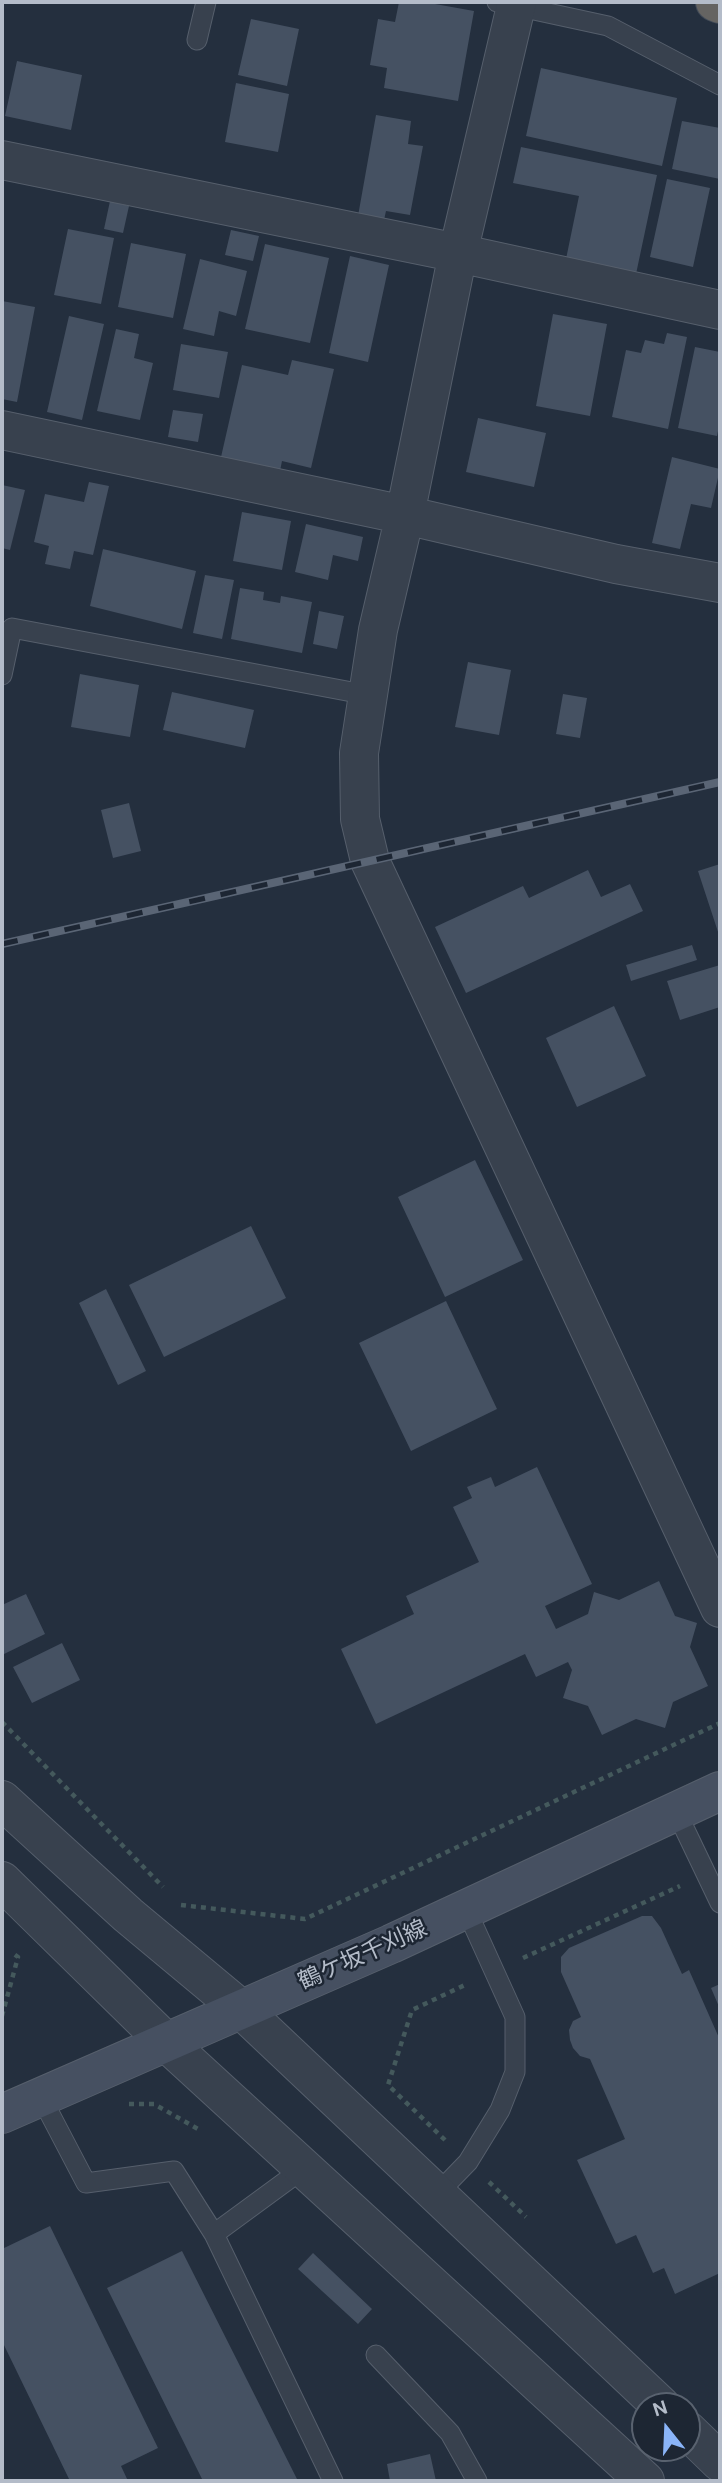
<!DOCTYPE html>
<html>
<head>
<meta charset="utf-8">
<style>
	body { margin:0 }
	#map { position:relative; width:722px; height:2483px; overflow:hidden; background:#242f3e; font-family:"DM Sans",sans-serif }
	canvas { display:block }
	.frame { position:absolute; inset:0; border:4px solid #b4bcc9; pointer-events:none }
	.north { position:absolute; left:631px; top:2392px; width:70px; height:70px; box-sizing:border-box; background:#1d2633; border:2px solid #59626f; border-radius:50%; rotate:342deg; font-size:19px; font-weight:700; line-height:28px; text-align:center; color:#b4bcc9 }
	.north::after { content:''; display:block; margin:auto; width:24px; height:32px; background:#8ab4f8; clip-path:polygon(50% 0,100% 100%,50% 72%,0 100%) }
</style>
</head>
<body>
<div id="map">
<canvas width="722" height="2483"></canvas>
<div class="frame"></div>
<div class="north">N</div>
</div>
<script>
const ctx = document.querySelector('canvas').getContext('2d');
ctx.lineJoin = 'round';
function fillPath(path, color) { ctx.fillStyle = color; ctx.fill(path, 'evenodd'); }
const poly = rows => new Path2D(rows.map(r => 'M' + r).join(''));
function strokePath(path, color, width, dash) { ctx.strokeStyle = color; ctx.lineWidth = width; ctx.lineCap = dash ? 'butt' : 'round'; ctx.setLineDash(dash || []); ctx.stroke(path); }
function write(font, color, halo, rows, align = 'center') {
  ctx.font = font + ' "DM Sans","Noto Sans JP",sans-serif'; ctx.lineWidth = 5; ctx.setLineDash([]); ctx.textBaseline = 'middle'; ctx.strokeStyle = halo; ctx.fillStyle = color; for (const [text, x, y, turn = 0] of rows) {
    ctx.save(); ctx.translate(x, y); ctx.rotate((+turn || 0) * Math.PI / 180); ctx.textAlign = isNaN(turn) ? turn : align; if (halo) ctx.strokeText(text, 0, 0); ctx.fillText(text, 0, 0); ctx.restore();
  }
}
fillPath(poly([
	[399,2,424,2,474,11,458,101,384,88,387,68,370,65,378,19,395,22],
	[251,19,299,29,287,86,238,75],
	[17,61,82,75,71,130,5,116],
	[541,68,677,98,662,166,526,136],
	[236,83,289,94,278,152,225,142],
	[376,115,411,121,408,144,423,146,410,215,386,211,384,220,358,216],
	[682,121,720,128,720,179,672,169],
	[521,147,657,175,636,274,566,259,579,196,513,183],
	[667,179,710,188,693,267,650,257],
	[110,201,129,206,123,233,104,229],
	[68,229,114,238,101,304,54,295],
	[231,230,259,236,253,261,225,255],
	[131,243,186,254,173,318,118,307],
	[265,244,329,258,310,343,245,329],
	[350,256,389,265,368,362,329,353],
	[200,259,247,271,236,316,219,311,214,336,183,329],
	[2,301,35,307,17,402,2,399],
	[553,314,607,324,590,416,536,406],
	[69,316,104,324,82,420,47,412],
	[116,329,139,334,134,358,153,363,140,420,97,411],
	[667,333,687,337,668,429,612,417,626,350,641,353,645,340,664,344],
	[181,344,228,352,219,398,173,390],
	[695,347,720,352,720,421,717,436,678,428],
	[292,360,334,369,311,468,282,461,280,471,221,457,242,365,288,375],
	[173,410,203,414,198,442,168,437],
	[478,418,546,433,534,487,466,472],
	[672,457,720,469,711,508,691,504,680,549,652,543],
	[89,482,109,486,93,555,74,551,70,569,45,564,49,546,34,542,45,494,84,502],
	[2,485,25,490,10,550,2,548],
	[242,512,291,521,282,570,233,561],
	[306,524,363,537,358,561,333,555,328,580,295,572],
	[103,549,196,571,182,629,90,606],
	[205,575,234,580,222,639,193,633],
	[240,588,264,592,263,600,280,603,281,596,312,602,302,653,231,639],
	[319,611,344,616,337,649,313,644],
	[468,662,511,670,499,735,455,727],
	[80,674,139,685,130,737,71,727],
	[172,692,254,710,245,748,163,730],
	[563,694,587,698,580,738,556,734],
	[129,803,141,851,113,858,101,810],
	[720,864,720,938,698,871],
	[588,870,601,897,630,884,643,911,466,993,435,927,523,886,529,898],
	[692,945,697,960,631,981,626,965],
	[720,965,720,1007,680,1020,667,981],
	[614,1006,646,1076,577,1107,546,1038],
	[475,1160,523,1260,445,1297,398,1197],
	[251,1226,286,1298,164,1357,129,1285],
	[106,1289,146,1371,118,1385,79,1303],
	[446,1301,497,1409,411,1451,359,1343],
	[537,1467,592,1584,545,1606,556,1629,588,1614,594,1592,619,1600,659,1581,675,1616,697,1623,690,1647,708,1686,673,1702,665,1728,636,1719,602,1735,588,1706,563,1698,572,1670,568,1662,536,1677,525,1654,376,1724,341,1649,414,1614,406,1596,479,1562,453,1507,472,1498,467,1487,491,1477,495,1487],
	[26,1594,45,1634,2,1655,2,1605],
	[62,1643,80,1680,32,1703,13,1667],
	[642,1916,652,1916,661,1928,682,1974,689,1970,720,2040,720,2273,675,2294,664,2268,653,2273,636,2235,616,2244,577,2160,625,2139,590,2059,580,2056,573,2048,570,2040,569,2030,573,2021,581,2017,561,1972,561,1957,569,1948],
	[720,1984,720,2009,711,1988],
	[50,2226,158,2448,121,2466,128,2481,70,2481,2,2341,2,2249],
	[182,2251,298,2481,203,2481,107,2288],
	[313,2253,372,2309,358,2324,298,2269],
	[430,2454,436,2481,390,2481,387,2464]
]), '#455162');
const service = poly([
	[497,2,608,26,720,85],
	[197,40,206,2],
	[2,675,12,628,368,695],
	[676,1811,720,1903],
	[41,2097,86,2183,174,2171,214,2234],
	[304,2168,214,2234,333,2481],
	[437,2194,468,2162,500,2110,515,2072,515,2017,466,1909],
	[376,2355,450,2433,477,2481]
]);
const minor = poly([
	[517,2,458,253,405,515,378,630,359,753,360,819,370,861,720,1608],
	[2,160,458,253,720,310],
	[2,430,405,515,616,564,720,583]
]);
const tertiary = poly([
	[2,1800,128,1915,242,2010,661,2406],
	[2,1881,166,2042,645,2481],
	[687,2430,720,2462]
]);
const secondary = poly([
	[2,2114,391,1944,720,1791]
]);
const trunk = poly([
	[715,2,720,4]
]);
strokePath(service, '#565f6c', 21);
strokePath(minor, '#565f6c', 40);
strokePath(tertiary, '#565f6c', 40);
strokePath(secondary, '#565f6c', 40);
strokePath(trunk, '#434c59', 40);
strokePath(poly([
	[2,1722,163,1887],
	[181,1905,305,1919,720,1723],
	[523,1958,680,1886],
	[2,2016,18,1957,14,1954],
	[129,2104,154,2104,198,2129],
	[445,2140,388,2085,412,2010,467,1984],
	[489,2182,526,2217]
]), '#44595c', 4.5, [5, 5]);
strokePath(service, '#38414e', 19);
strokePath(minor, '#38414e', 38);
strokePath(tertiary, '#38414e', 38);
strokePath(secondary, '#465061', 38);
strokePath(trunk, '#656462', 38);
const rail = poly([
	[2,944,720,782]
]);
strokePath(rail, '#5a6575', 8);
strokePath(rail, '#1d2633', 5, [16]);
write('23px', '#b4bcc9', '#1d2633', [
	["鶴ケ坂千刈線",363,1956,-24]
]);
</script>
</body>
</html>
